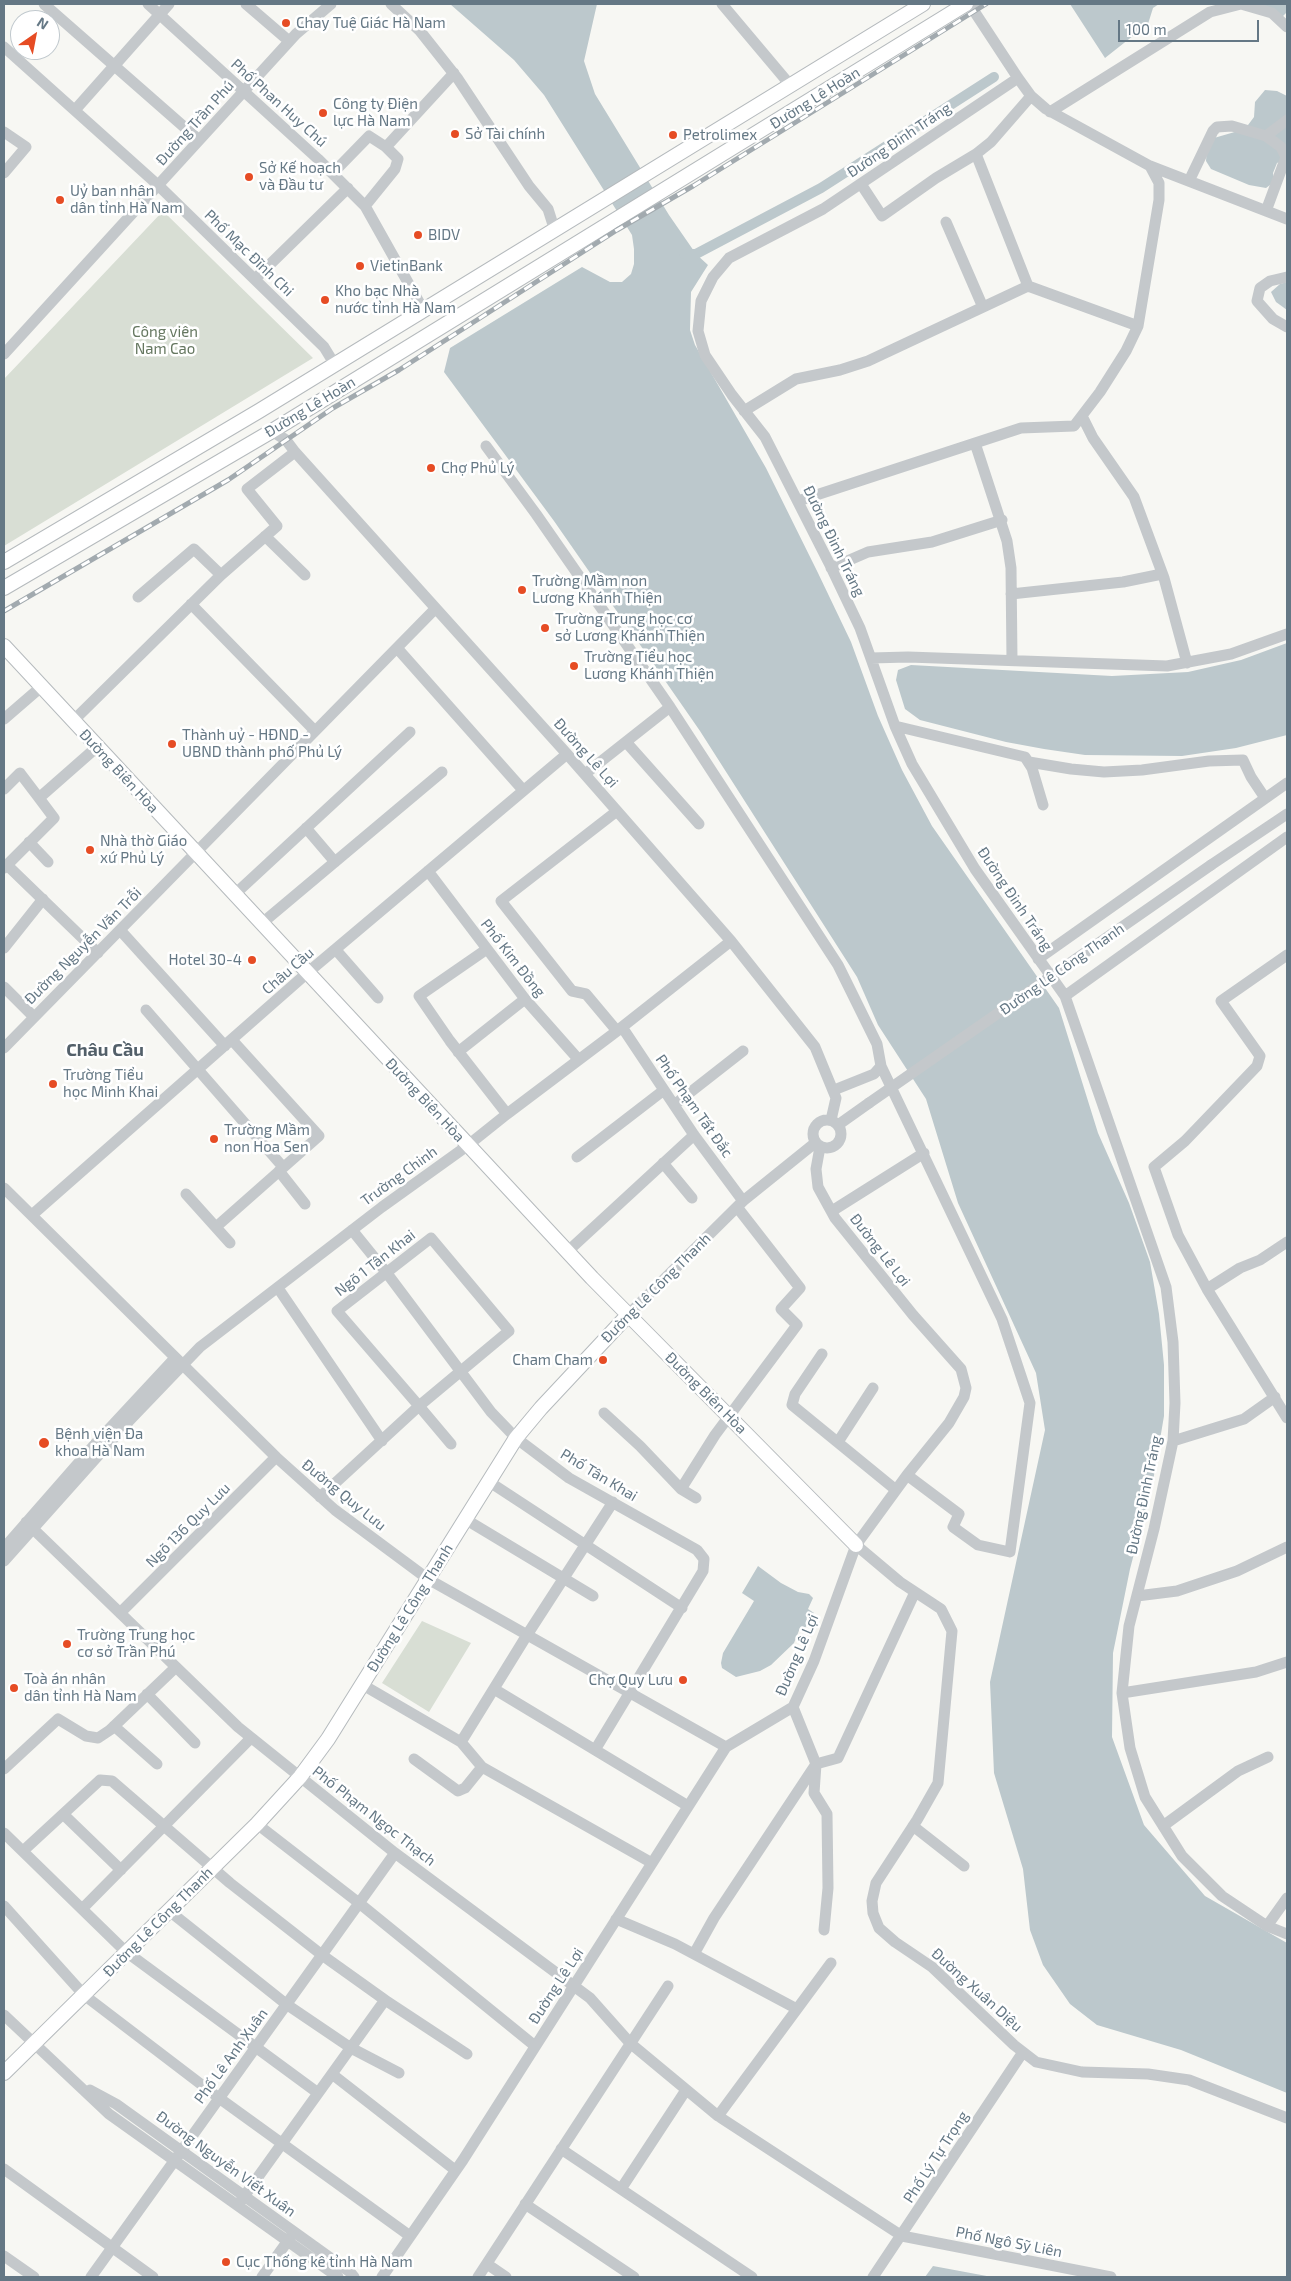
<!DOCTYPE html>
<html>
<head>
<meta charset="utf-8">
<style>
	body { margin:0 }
	#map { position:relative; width:1291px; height:2281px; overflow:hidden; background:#f7f7f3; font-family:"Exo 2",sans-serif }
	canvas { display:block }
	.frame { position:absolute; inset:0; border:5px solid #657885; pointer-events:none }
	.north { position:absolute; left:10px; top:10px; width:50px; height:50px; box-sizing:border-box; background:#fff; border:1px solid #c1c9ce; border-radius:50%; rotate:33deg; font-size:14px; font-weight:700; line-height:20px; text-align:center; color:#657885 }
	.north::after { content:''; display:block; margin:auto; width:18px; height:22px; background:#e64c24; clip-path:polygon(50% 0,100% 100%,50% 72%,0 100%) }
	.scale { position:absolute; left:1118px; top:20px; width:141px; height:22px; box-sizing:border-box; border:2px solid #657885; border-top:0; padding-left:6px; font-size:15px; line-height:18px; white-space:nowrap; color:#657885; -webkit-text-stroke:4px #fff; paint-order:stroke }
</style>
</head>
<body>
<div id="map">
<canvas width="1291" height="2281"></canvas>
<div class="frame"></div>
<div class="north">N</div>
<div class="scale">100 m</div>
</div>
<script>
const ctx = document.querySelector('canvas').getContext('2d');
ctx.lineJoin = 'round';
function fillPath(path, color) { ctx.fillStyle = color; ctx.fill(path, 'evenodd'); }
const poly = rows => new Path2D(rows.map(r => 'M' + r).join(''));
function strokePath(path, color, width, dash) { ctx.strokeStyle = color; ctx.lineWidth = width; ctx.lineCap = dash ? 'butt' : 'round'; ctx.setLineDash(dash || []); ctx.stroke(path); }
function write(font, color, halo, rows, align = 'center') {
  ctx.font = font + ' "Exo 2",sans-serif'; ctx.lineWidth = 5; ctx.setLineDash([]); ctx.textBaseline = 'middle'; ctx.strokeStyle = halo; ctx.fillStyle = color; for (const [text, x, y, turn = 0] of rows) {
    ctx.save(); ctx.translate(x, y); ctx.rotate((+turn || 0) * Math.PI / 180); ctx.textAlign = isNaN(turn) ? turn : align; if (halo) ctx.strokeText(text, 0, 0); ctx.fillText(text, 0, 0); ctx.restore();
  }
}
fillPath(poly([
	[163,211,313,358,4,546,4,379],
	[422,1621,471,1643,429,1712,382,1683]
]), '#d8ded4');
fillPath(poly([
	[450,4,597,4,584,61,595,94,669,215,696,254,708,265,691,292,690,330,695,345,766,468,818,573,851,642,878,716,902,770,932,826,1059,1008,1098,1133,1129,1203,1150,1262,1159,1314,1164,1365,1164,1416,1153,1481,1130,1569,1113,1653,1112,1737,1144,1825,1205,1896,1287,1943,1287,2093,1181,2050,1097,2025,1070,2004,1043,1965,1030,1930,1023,1869,994,1773,990,1682,1045,1430,1036,1373,958,1203,926,1099,878,1025,857,977,700,731,554,521,444,372,450,348,582,267,610,282,622,282,631,274,634,264,634,249,632,235,544,95,514,60],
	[1070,4,1159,4,1153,8,1148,24,1105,58],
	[1245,4,1287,4,1287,12,1278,21],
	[1265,90,1277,91,1287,96,1287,159,1277,163,1273,173,1274,182,1266,188,1249,185,1211,169,1206,161,1207,148,1214,138,1245,129,1254,117,1255,102],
	[1287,282,1287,310,1276,302,1271,292,1280,284],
	[1287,643,1287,735,1236,748,1182,756,1085,755,1044,749,1006,742,920,720,905,709,896,680,898,670,911,665,1112,676,1188,672,1241,660],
	[758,1566,781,1583,798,1592,809,1594,813,1598,808,1609,814,1613,805,1628,800,1628,794,1643,771,1665,760,1671,736,1677,722,1668,721,1663,723,1653,754,1601,742,1593],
	[933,2266,992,2277,925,2277]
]), '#bcc8cc');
strokePath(poly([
	[684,254,696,254,821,188,994,77]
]), '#bcc8cc', 10);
const major = poly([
	[4,562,259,411,923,4],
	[4,588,272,431,966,4],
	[4,646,592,1278,856,1545],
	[4,2073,257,1824,300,1777,328,1739,516,1438,541,1408,628,1315]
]);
strokePath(major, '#b5babd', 16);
strokePath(poly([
	[44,4,199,140],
	[148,4,318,159,365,206,424,311],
	[246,4,289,41],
	[391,4,420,31,458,79,529,186,548,209,555,231],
	[722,4,791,86],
	[976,4,974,11,1018,78,1031,96,1046,109,1150,166,1287,219],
	[4,47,159,186,324,347,335,365],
	[1018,78,823,209,729,258,713,277,701,301,698,331,705,355,732,395,765,437,829,563,860,628,895,726,912,764,975,869,1065,996,1166,1287,1173,1342,1175,1403,1173,1441,1154,1529,1129,1626,1122,1693,1130,1748,1145,1797,1182,1856,1222,1896,1267,1926,1287,1934],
	[75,110,169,4],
	[1050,112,1210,12,1241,4,1272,13,1287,27],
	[4,132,26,147,4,173],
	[386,147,454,73],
	[333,173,369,136,386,147,398,159,395,169,365,206],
	[1189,181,1213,131,1217,127,1232,126,1266,136,1287,120],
	[861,184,882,216,936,178,976,154],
	[1266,211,1286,157,1281,147,1266,136],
	[946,222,982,305],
	[1287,277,1270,281,1260,288,1257,301,1273,319,1287,327],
	[255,279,348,188],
	[1028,286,976,154,991,142,1031,96],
	[4,354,296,34,331,4],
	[744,411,796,379,840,370,868,361,1028,286,1138,326],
	[1082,416,1093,438,1134,497,1164,578,1187,663],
	[272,431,286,440,295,452,567,754,731,941,815,1047,836,1098,831,1120],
	[975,443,1007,541,1011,568,1012,660],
	[486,446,536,514,670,707,838,965,877,1044,881,1066,1002,1319,1030,1403,1010,1552,978,1545,953,1527,959,1514,907,1475],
	[798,501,1021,428,1074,426,1100,392,1126,351,1138,326,1159,200,1159,183,1150,166],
	[265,536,305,575],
	[831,568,868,552,932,542,1002,520],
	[1011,594,1123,582,1162,574],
	[138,597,194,549,221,575],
	[191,604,315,731],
	[397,648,523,790],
	[871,658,908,657,1167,666,1231,654,1287,634],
	[4,719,41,687],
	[73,721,221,575,277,526,247,489,295,452],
	[895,726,1025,757,1032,768,1043,805],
	[626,742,699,824],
	[1029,762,1071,769,1104,772,1142,770,1209,761,1243,760,1251,777,1265,798],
	[585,774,670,707],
	[4,789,20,773,39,798,97,747],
	[617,811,501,901,572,991,586,994,617,1031],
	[306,828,335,862],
	[29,842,48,862],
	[7,865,98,953],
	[1211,865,1287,814],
	[4,868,54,818,39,798],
	[428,871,525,999,579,1060],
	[234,895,410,732],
	[261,924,442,772],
	[120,930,225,1046],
	[4,948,43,899],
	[487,949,419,996,450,1041,507,1114],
	[336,950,378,998],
	[1287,955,1221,1001,1260,1056,1257,1066,1185,1141,1154,1167,1178,1235,1207,1289,1287,1418],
	[1038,959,1287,783],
	[4,987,34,1017],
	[1065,996,1287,837],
	[146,1010,283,1167],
	[622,1027,694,1135,743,1201],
	[4,1048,435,609],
	[458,1052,525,999],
	[834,1090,874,1074,881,1066],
	[674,1105,743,1051],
	'813 1134a14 14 0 1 1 28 0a14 14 0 1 1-28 0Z',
	[838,1125,869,1103],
	[577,1157,664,1090],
	[663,1163,692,1198],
	[279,1171,305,1204],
	[4,1188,276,1457,335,1510,428,1579,726,1747],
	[186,1194,230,1243],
	[832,1211,924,1153],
	[32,1215,306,974,567,754],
	[216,1227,319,1136,232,1040],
	[352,1230,386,1272,491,1412,516,1438,569,1478,697,1550,704,1559,703,1571,595,1750],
	[567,1252,694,1135],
	[278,1288,382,1441],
	[1207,1289,1240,1268,1260,1260,1287,1242],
	[628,1315,743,1201,815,1143],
	[822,1354,795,1394,792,1405,896,1490],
	[604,1413,640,1446,681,1489,696,1498],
	[1173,1441,1244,1419,1275,1397],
	[838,1442,873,1388],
	[488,1481,682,1608],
	[681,1489,715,1435,797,1325,781,1309,800,1288,737,1207],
	[320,1497,419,1406,509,1331,431,1238,337,1311,419,1406,451,1444],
	[465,1519,593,1596],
	[26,1522,238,1727,395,1853,590,1998,630,2043,718,2116],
	[856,1545,900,1582,941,1609,952,1631,938,1783,917,1820,876,1883,872,1901,873,1913,879,1928,895,1942,932,1967,1014,2045,1036,2062,1082,2072,1148,2074,1189,2080,1287,2118],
	[4,1548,95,1444,175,1358],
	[4,1561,129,1421,200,1347,382,1207,467,1146,507,1114,617,1031,731,941],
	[1137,1596,1177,1591,1237,1571,1287,1547],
	[120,1613,276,1457],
	[363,1685,461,1742,482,1767,652,1863],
	[494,1689,688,1806],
	[1122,1693,1256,1672,1287,1662],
	[147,1694,195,1743],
	[793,1707,816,1764,814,1793,827,1814,828,1888,824,1930],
	[114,1726,157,1764],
	[461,1742,527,1635,613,1502],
	[414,1759,458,1791,465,1788,482,1767],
	[4,1769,58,1719,86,1736,98,1738,110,1730,176,1667],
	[63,1814,121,1870],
	[257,1824,359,1903,535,2046],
	[913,1826,964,1866],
	[1163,1826,1238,1771,1268,1757],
	[4,1833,125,1951,318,2093],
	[23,1851,100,1780,112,1781,230,1883,322,1955,385,2000,467,2054],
	[4,1906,84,1995,219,2098,410,2236],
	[82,1909,251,1738],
	[168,1910,286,2004,351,2048,399,2073],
	[616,1919,675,1944,797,2009],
	[1267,1926,1287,1898],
	[694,1954,714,1918,816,1764,838,1758,915,1592],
	[831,1963,718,2116,902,2236,1111,2277],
	[4,2015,109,2114,338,2277],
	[332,2074,455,2170],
	[90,2090,116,2104,350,2272,354,2277],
	[561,2149,752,2277],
	[4,2169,153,2277],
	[621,2189,686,2090],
	[240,2202,385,2000],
	[525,2204,634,2277],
	[4,2256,34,2277],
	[487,2264,506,2277],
	[91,2277,395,1853],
	[262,2277,292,2235],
	[382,2277,463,2160,726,1747,793,1707,814,1661,856,1545,907,1475,949,1423,964,1397,966,1388,961,1369,913,1315,835,1218,818,1187,816,1169,820,1147],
	[478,2277,668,1986],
	[873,2277,1023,2052]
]), '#c4c8cb', 11);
strokePath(major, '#fff', 14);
const rail = poly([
	[4,611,228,480,333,408,399,370,617,230,693,186,986,4]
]);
strokePath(rail, '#a2aaaf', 5);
strokePath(rail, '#fff', 3, [9]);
strokePath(poly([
	[869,1103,1211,865]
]), '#c4c8cb', 11);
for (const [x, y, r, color] of [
	[286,23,5,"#e64c24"],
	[323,113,5,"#e64c24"],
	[455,134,5,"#e64c24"],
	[673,135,5,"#e64c24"],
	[249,177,5,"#e64c24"],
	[60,200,5,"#e64c24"],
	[418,235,5,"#e64c24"],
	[360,266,5,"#e64c24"],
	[325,300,5,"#e64c24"],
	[431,468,5,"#e64c24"],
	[522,590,5,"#e64c24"],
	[545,628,5,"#e64c24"],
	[574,666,5,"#e64c24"],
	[172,744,5,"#e64c24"],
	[90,850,5,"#e64c24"],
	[252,960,5,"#e64c24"],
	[53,1084,5,"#e64c24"],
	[214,1139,5,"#e64c24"],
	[603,1360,5,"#e64c24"],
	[44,1443,6,"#e64c24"],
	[67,1644,5,"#e64c24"],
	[683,1680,5,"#e64c24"],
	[14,1688,5,"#e64c24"],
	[226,2262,5,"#e64c24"]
]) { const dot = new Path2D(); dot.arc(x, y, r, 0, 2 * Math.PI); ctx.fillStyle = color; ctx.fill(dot); strokePath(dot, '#fff', 2); }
write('15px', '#657885', '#fff', [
	["Chay Tuệ Giác Hà Nam",296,23],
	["Công ty Điện",333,104],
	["lực Hà Nam",333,121],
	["Sở Tài chính",465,134],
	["Petrolimex",683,135],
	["Sở Kế hoạch",259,168],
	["và Đầu tư",259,185],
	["Uỷ ban nhân",70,191],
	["dân tỉnh Hà Nam",70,208],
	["BIDV",428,235],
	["VietinBank",370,266],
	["Kho bạc Nhà",335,291],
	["nước tỉnh Hà Nam",335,308],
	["Chợ Phủ Lý",441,468],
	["Trường Mầm non",532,581],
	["Lương Khánh Thiện",532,598],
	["Trường Trung học cơ",555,619],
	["sở Lương Khánh Thiện",555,636],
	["Trường Tiểu học",584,657],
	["Lương Khánh Thiện",584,674],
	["Thành uỷ - HĐND -",182,735],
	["UBND thành phố Phủ Lý",182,752],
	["Nhà thờ Giáo",100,841],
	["xứ Phủ Lý",100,858],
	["Hotel 30-4",242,960,"right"],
	["Trường Tiểu",63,1075],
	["học Minh Khai",63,1092],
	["Trường Mầm",224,1130],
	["non Hoa Sen",224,1147],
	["Cham Cham",593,1360,"right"],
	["Bệnh viện Đa",55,1434],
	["khoa Hà Nam",55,1451],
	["Trường Trung học",77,1635],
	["cơ sở Trần Phú",77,1652],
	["Toà án nhân",24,1679],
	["dân tỉnh Hà Nam",24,1696],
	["Chợ Quy Lưu",673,1680,"right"],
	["Cục Thống kê tỉnh Hà Nam",236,2262]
], 'left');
write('15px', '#657885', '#fff', [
	["Đường Lê Hoàn",815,98,-32],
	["Phố Phan Huy Chú",279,103,42],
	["Đường Trần Phú",195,123,-48],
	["Đường Đinh Tráng",899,140,-34],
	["Phố Mạc Đĩnh Chi",249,253,44],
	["Đường Lê Hoàn",310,407,-31],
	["Đường Đinh Tráng",834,541,64],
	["Đường Lê Lợi",586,753,48],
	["Đường Biên Hòa",119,771,47],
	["Đường Đinh Tráng",1015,899,56],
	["Đường Nguyễn Văn Trỗi",83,946,-45],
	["Phố Kim Đồng",513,958,52],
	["Đường Lê Công Thanh",1062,969,-35],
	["Châu Cầu",288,971,-41],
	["Đường Biên Hòa",425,1100,47],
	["Phố Phạm Tất Đắc",694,1106,55],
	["Trường Chinh",399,1176,-36],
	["Đường Lê Lợi",880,1250,52],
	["Ngõ 1 Tân Khai",375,1263,-38],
	["Đường Lê Công Thanh",656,1288,-45],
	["Đường Biên Hòa",706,1393,45],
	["Phố Tân Khai",599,1475,31],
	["Đường Quy Lưu",344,1495,39],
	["Đường Đinh Tráng",1144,1495,-78],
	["Ngõ 136 Quy Lưu",188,1525,-45],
	["Đường Lê Công Thanh",410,1608,-58],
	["Đường Lê Lợi",797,1655,-67],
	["Phố Phạm Ngọc Thạch",374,1816,38],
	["Đường Lê Công Thanh",158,1922,-45],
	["Đường Lê Lợi",556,1986,-57],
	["Đường Xuân Diệu",977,1990,42],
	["Phố Lê Anh Xuân",231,2056,-54],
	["Phố Lý Tự Trọng",936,2157,-57],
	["Đường Nguyễn Viết Xuân",226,2164,36],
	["Phố Ngô Sỹ Liên",1009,2242,11]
]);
write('15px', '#657760', '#fff', [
	["Công viên",165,332],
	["Nam Cao",165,349]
]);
write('bold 18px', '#53606a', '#fff', [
	["Châu Cầu",105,1050]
]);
</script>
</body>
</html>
